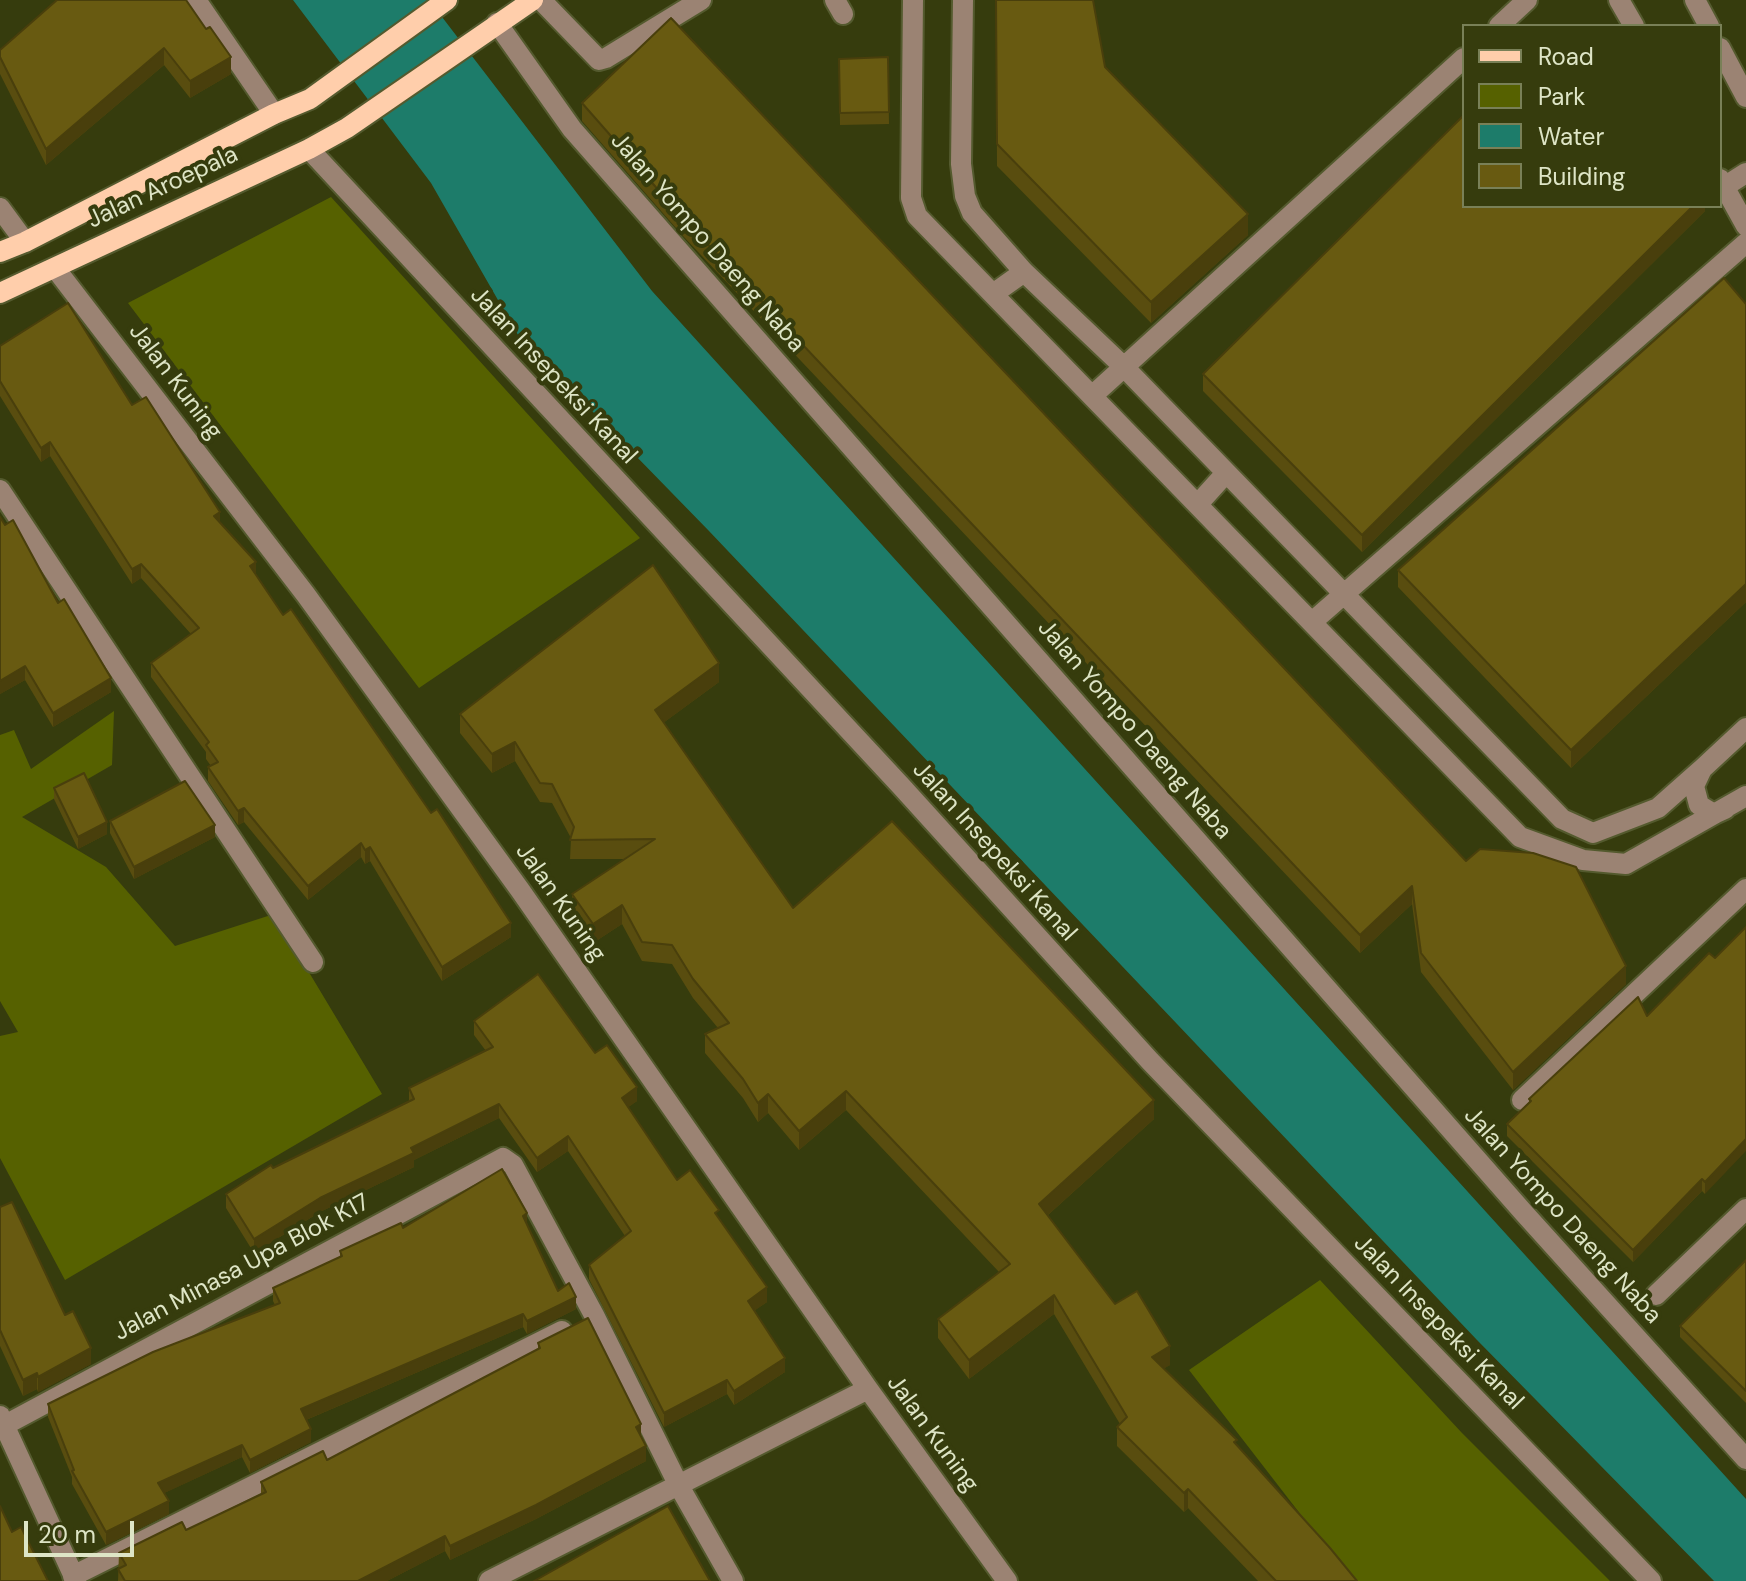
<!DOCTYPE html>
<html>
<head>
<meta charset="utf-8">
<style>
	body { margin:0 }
	#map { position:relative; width:1746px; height:1581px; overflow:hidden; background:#363c0d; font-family:"DM Sans",sans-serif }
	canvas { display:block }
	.legend { position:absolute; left:1462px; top:24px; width:260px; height:184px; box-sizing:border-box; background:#363c0d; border:2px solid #798057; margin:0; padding:10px 14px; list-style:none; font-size:24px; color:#dee5c6 }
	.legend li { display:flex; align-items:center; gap:16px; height:40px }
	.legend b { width:40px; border:2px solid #798057 }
	.scale { position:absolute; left:24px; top:1521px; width:110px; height:36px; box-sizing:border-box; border:4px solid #dee5c6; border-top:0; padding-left:10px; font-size:24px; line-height:28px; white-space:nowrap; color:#dee5c6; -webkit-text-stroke:6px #363c0d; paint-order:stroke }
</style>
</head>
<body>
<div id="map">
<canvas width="1746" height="1581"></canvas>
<ul class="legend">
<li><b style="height:10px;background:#ffceab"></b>Road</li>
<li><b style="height:22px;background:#566100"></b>Park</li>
<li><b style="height:22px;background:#1d7c6a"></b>Water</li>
<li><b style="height:22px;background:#685a11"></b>Building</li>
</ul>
<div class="scale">20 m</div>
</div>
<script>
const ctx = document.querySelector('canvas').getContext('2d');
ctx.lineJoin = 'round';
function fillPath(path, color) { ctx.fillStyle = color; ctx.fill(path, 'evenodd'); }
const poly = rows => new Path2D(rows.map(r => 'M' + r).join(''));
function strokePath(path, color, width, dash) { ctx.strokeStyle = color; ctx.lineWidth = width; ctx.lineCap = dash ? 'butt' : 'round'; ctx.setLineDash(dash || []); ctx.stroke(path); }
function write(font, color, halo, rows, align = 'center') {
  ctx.font = font + ' "DM Sans",sans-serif'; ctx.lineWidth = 8; ctx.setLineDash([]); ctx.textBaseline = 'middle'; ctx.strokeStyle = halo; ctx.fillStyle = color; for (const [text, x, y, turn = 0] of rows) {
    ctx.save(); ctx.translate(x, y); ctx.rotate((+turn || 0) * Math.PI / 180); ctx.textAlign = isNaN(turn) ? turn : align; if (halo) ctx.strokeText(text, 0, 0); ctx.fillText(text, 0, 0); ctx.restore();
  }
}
fillPath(poly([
	[331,197,640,538,419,688,128,303],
	[114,711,112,765,22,817,106,867,175,946,274,914,382,1094,65,1280,0,1158,0,1036,18,1032,0,1001,0,735,14,730,31,769],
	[1320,1280,1462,1433,1610,1581,1352,1581,1189,1370]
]), '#566100');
fillPath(poly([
	[293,0,429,0,652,291,1746,1499,1746,1581,1714,1581,1477,1340,709,531,518,335,431,183]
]), '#1d7c6a');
const minor = poly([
	[196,0,274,114],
	[541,0,599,60,606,58,701,0],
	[835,0,843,14],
	[913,0,911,198,917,216,1520,837,1583,860,1626,864,1746,796],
	[963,0,961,164,965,196,972,213,1024,272,1125,368,1562,819,1593,833,1658,808,1702,769],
	[1619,0,1634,26],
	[1695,0,1709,26],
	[497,23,572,129,1524,1213,1746,1459],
	[1499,26,1527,0],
	[1720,48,1746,97],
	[309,149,901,786,1150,1061,1651,1581],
	[1720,179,1746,226],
	[1724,187,1746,173],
	[0,208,25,242],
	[55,268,306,595,520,890,868,1389,1007,1581],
	[993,294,1024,272],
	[1092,396,1464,58],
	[0,490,313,962],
	[1198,504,1226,473],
	[1312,622,1746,243],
	[1725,809,1714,814,1699,805,1694,786,1702,769,1746,728],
	[1522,1100,1746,889],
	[1656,1295,1746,1209],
	[0,1416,76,1581],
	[5,1425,503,1158,513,1165,594,1315,679,1486,733,1581],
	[73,1576,562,1331],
	[489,1581,868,1389]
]);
const major = poly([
	[0,252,25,242,274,114,310,99,447,0],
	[0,293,309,149,347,128,533,0]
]);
strokePath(minor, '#545a2e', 24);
strokePath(major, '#545a2e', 24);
strokePath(minor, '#9b8373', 20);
strokePath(major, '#ffceab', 20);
fillPath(poly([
	[57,0,231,74,190,98,164,65,46,165,0,74,0,50],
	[996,0,1105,67,1248,235,1151,323,997,166],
	[888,57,889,124,840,125,839,59],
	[582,103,1466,861,1626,984,1513,1090,1421,972,1412,904,1360,953,683,236,582,121],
	[1705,206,1705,211,1362,552,1203,391,1203,374],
	[1746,304,1746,602,1571,768,1398,587,1398,570],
	[0,346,132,405,220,522,283,615,511,937,442,981,370,861,365,864,361,857,308,900,244,822,238,825,208,781,208,767,211,766,206,759,206,752,151,677,151,663,191,634,141,578,132,584,50,456,41,462,0,396],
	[0,517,58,603,111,692,53,727,25,680,0,694],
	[719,682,663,723,793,908,1154,1119,1048,1215,1115,1304,1170,1365,1164,1368,1237,1445,1357,1581,1258,1581,1188,1508,1184,1512,1117,1446,1117,1427,1120,1424,1054,1314,969,1379,938,1338,938,1319,999,1272,846,1110,799,1150,768,1113,758,1122,743,1098,705,1053,705,1034,718,1028,693,998,672,964,642,961,622,924,593,943,572,913,572,894,626,859,570,859,571,838,552,803,540,802,515,761,492,773,460,733,460,714],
	[54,788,107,834,78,849,54,799],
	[110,821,215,837,134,879,110,833],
	[1715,958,1705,1194,1702,1191,1633,1262,1507,1136,1507,1124,1529,1102,1529,1099,1647,1016],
	[474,1021,595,1053,637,1101,628,1107,677,1180,719,1219,767,1302,755,1310,785,1372,734,1405,727,1394,664,1427,589,1279,589,1265,625,1236,568,1151,537,1172,499,1118,414,1160,414,1167,320,1212,254,1253,226,1208,226,1194,273,1168,409,1102,409,1088,486,1051,474,1035],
	[0,1207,65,1315,91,1364,38,1392,37,1389,23,1396,0,1346],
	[527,1226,558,1291,576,1309,527,1334,523,1327,306,1420,311,1442,250,1473,242,1457,164,1493,169,1514,106,1545,72,1484,72,1477,48,1417,48,1404,275,1305,273,1301,273,1288,340,1258,340,1251,403,1228],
	[1746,1260,1746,1403,1680,1337,1680,1326],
	[538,1343,641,1437,646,1461,536,1519,450,1560,445,1551,387,1581,118,1581,119,1553,186,1530,261,1495,261,1482,327,1460,538,1349]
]), '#594d0f');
fillPath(poly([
	[164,48,164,65,46,165,46,149],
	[231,57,231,74,190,98,190,81],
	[1693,206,1705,206,1705,211,1362,552,1362,535],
	[1248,214,1248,235,1151,323,1151,302],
	[50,442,50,456,41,462,41,448],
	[220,512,220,526,214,516],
	[256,562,256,576,250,566],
	[141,564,141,578,132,584,132,569],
	[1746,584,1746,602,1571,768,1571,750],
	[719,663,719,682,655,729,655,710],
	[25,666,25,680,0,694,0,681],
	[111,678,111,692,53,727,53,713],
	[515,742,515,761,492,773,492,754],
	[244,808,244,822,238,825,238,811],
	[107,822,107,834,78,849,78,837],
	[215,825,215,837,134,879,134,867],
	[361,843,361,857,308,900,308,886],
	[370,847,370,861,365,864,365,850],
	[1412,886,1412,904,1360,953,1360,935],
	[622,905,622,924,593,943,593,924],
	[511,923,511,937,442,981,442,967],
	[1626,966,1626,984,1513,1090,1513,1072],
	[637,1087,637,1101,622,1112,622,1098],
	[846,1091,846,1110,799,1150,799,1131],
	[768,1094,768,1113,758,1122,758,1103],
	[1154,1100,1154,1119,1039,1223,1039,1204],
	[499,1104,499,1118,414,1160,414,1167,320,1212,254,1253,254,1239,320,1198,411,1148],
	[568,1136,568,1151,537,1172,537,1158],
	[1746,1139,1746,1151,1705,1194,1705,1182],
	[1702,1179,1702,1191,1633,1262,1633,1250],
	[527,1213,527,1226,523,1216],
	[767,1287,767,1302,748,1315,748,1301],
	[1054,1295,1054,1314,969,1379,969,1360],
	[576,1297,576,1309,527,1334,527,1321],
	[523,1314,523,1327,301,1422,301,1409],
	[1170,1346,1170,1365,1152,1376,1152,1357],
	[91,1348,91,1364,38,1392,38,1377],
	[785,1358,785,1372,734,1405,734,1391],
	[37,1373,37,1389,23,1396,23,1380],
	[727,1380,727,1394,664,1427,664,1413],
	[641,1424,641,1439,636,1427],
	[311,1429,311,1442,250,1473,250,1460],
	[242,1445,242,1457,158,1496,158,1483],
	[646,1446,646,1461,536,1519,450,1560,450,1546],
	[1188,1489,1188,1508,1184,1512,1184,1493],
	[169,1501,169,1514,106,1545,106,1532],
	[445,1536,445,1551,387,1581,358,1581]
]), '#493f0c');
const building = poly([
	[57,0,186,0,206,29,210,27,231,57,190,81,164,48,46,149,0,57,0,50,57,0],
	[996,0,1093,0,1105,67,1248,214,1151,302,997,144,996,0],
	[671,18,1466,861,1480,849,1533,853,1576,867,1626,966,1513,1072,1421,953,1412,886,1360,935,683,218,582,103,671,18],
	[888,57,889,112,840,113,839,59,888,57],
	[1464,115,1464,206,1693,206,1362,535,1203,374,1464,115],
	[1724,278,1746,304,1746,584,1571,750,1398,570,1724,278],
	[68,303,132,405,146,397,220,512,214,516,256,562,250,566,283,615,291,609,431,813,437,809,511,923,442,967,370,847,365,850,361,843,308,886,244,808,238,811,208,767,218,762,206,745,209,742,151,663,199,628,141,564,132,569,50,442,41,448,0,381,0,346,68,303],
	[0,517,5,525,13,520,58,603,64,599,111,678,53,713,25,666,0,681,0,517],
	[653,565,719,663,655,710,793,908,892,821,1154,1100,1039,1204,1115,1304,1137,1291,1170,1346,1152,1357,1237,1440,1234,1442,1330,1548,1357,1581,1276,1581,1188,1489,1184,1493,1117,1427,1127,1417,1054,1295,969,1360,938,1319,1010,1264,846,1091,799,1131,768,1094,758,1103,743,1079,705,1034,729,1023,693,979,672,945,642,942,622,905,593,924,572,894,655,839,570,840,574,827,552,784,540,783,515,742,492,754,460,714,653,565],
	[84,773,107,822,78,837,54,788,84,773],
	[185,781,215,825,134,867,110,821,185,781],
	[1746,927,1746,1139,1705,1182,1702,1179,1633,1250,1507,1124,1531,1101,1529,1099,1638,997,1647,1016,1709,953,1715,958,1746,927],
	[538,974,595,1053,607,1045,637,1087,622,1098,677,1180,690,1170,719,1210,715,1213,767,1287,748,1301,785,1358,734,1391,727,1380,664,1413,589,1265,631,1231,568,1136,537,1158,499,1104,411,1148,414,1153,320,1198,254,1239,226,1194,271,1165,273,1168,414,1099,409,1088,493,1047,474,1021,538,974],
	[502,1169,527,1213,523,1216,558,1291,569,1283,576,1297,527,1321,523,1314,301,1409,311,1429,250,1460,242,1445,158,1483,169,1501,106,1532,72,1471,74,1470,48,1404,153,1352,280,1303,273,1288,342,1256,340,1251,401,1223,403,1228,502,1169],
	[12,1202,65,1315,73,1311,91,1348,38,1377,37,1373,23,1380,0,1330,0,1207,12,1202],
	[1746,1260,1746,1391,1680,1326,1746,1260],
	[588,1318,641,1424,636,1427,646,1446,536,1505,450,1546,445,1536,358,1581,125,1581,118,1569,126,1565,119,1553,182,1522,186,1530,266,1492,261,1482,323,1451,327,1460,540,1348,538,1343,588,1318],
	[0,1506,12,1532,21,1527,48,1581,0,1581,0,1506],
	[668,1506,710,1581,534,1581,668,1506]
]);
fillPath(building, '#685a11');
strokePath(building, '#493f0c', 2);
write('24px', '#dee5c6', '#363c0d', [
	["Jalan Aroepala",163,188,-25],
	["Jalan Yompo Daeng Naba",707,243,49],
	["Jalan Insepeksi Kanal",553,376,47],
	["Jalan Kuning",175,382,53],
	["Jalan Yompo Daeng Naba",1134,730,49],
	["Jalan Insepeksi Kanal",994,852,48],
	["Jalan Kuning",560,903,55],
	["Jalan Yompo Daeng Naba",1562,1216,48],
	["Jalan Minasa Upa Blok K17",242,1268,-28],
	["Jalan Insepeksi Kanal",1438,1323,46],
	["Jalan Kuning",932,1434,54]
]);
</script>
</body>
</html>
